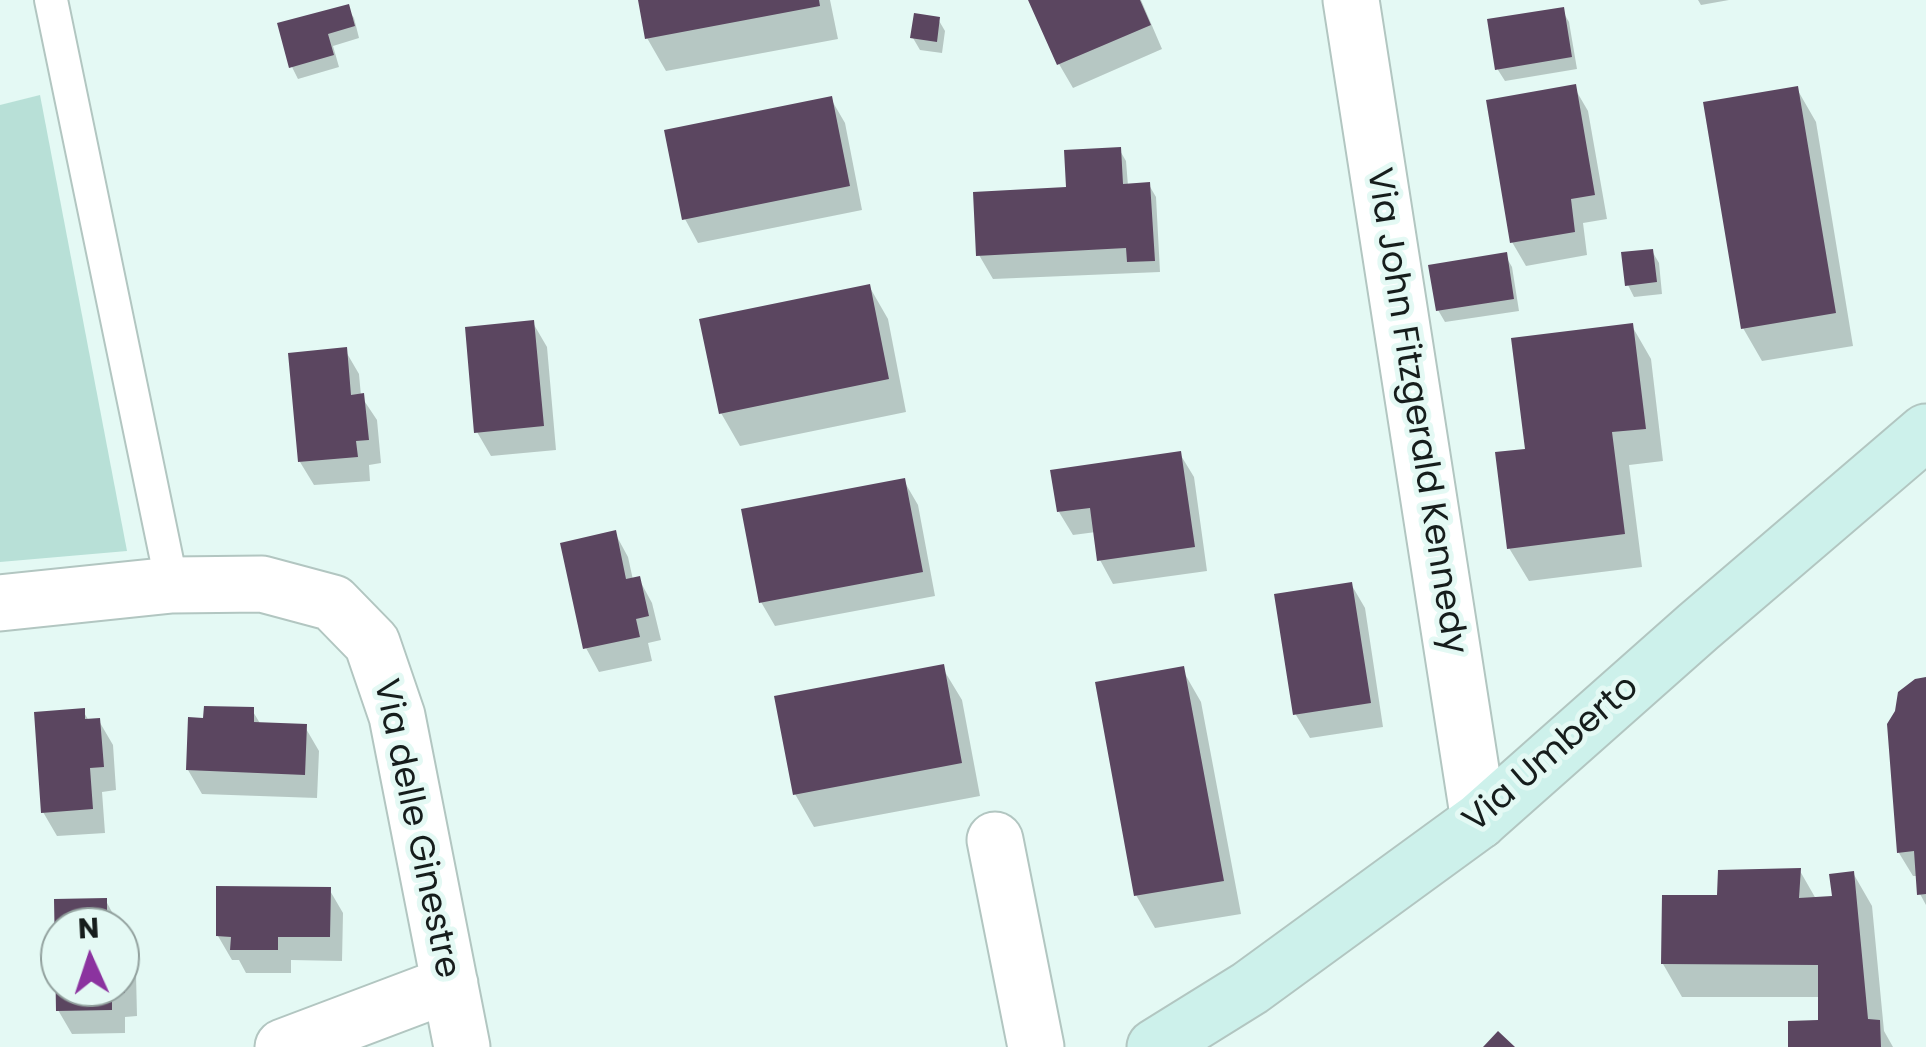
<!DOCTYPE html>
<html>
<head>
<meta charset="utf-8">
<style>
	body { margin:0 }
	#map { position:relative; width:1926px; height:1047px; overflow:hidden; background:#e4f9f4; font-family:Poppins,sans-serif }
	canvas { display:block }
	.north { position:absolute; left:40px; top:907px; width:100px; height:100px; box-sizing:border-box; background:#e4f9f4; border:2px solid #92a19e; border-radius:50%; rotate:357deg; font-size:28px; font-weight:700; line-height:40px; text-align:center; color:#161d1c }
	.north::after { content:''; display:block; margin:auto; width:35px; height:45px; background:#8b339f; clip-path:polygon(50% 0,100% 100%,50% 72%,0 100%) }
</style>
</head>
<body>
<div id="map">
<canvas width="1926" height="1047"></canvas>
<div class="north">N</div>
</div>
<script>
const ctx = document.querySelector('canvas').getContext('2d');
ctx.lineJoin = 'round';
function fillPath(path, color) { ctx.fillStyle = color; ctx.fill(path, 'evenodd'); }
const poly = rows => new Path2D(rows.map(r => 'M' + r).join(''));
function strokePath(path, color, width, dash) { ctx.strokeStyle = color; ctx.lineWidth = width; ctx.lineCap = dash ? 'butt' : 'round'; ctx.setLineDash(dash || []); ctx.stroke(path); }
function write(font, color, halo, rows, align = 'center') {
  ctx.font = font + ' Poppins,sans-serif'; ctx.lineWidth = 10; ctx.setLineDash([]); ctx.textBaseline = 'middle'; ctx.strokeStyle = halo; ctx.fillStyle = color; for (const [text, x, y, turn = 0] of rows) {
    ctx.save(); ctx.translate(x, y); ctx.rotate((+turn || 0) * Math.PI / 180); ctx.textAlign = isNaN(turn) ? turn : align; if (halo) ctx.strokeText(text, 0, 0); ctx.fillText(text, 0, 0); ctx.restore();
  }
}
fillPath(poly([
	[40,95,127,551,0,562,0,105]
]), '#b8e0d7');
fillPath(poly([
	[640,0,830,0,838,39,666,71,647,38],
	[1031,0,1141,0,1162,49,1073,88,1059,64],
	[1698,0,1729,0,1701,5],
	[347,7,354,18,359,38,333,46,339,67,298,79,292,67],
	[1562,10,1569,22,1577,69,1505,81,1498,70,1490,21],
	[938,19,945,31,942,53,920,50,913,38],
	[1574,87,1588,111,1607,219,1583,223,1587,255,1526,266,1512,242],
	[1797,89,1816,122,1853,346,1762,361,1743,328],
	[831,99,845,123,862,210,698,243,685,219],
	[1119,149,1126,161,1128,186,1149,185,1156,197,1160,272,993,279,979,255],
	[1652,251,1659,263,1662,294,1634,297,1628,285],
	[1505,255,1512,267,1519,311,1445,322,1438,310],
	[869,286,888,319,906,412,740,446,721,413],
	[533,323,547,347,556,450,491,456,477,432],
	[1632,326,1651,359,1663,461,1629,465,1642,567,1529,581,1509,548,1528,451],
	[345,350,359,374,361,396,377,420,381,463,369,465,370,481,314,485,300,462],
	[1180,454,1194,477,1207,571,1113,584,1100,560,1096,532,1073,535,1059,512],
	[904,481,918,505,935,596,775,626,761,602],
	[615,533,628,557,633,580,639,579,652,603,661,640,648,643,652,661,599,672,586,648],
	[1351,584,1365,608,1383,727,1310,738,1296,715],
	[942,667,962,700,980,796,814,827,795,794],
	[1182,669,1201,702,1241,914,1155,928,1136,895],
	[1926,680,1926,905,1920,894,1919,876,1913,876,1899,853,1897,712],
	[252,710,261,725,305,727,319,751,317,798,202,794,188,770,206,720],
	[83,711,89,721,99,721,113,745,116,790,102,792,105,833,57,836,43,812],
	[1800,871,1816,899,1835,898,1853,873,1872,906,1884,1031,1893,1047,1791,1047,1822,1023,1820,997,1682,997,1663,964,1720,897],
	[329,889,343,913,342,961,291,960,291,973,246,973,239,960,232,960,218,936],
	[106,901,120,927,60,927,60,987,120,987,120,950,123,950,136,974,137,1016,125,1017,125,1033,72,1034,58,1010,57,902]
]), '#0003');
fillPath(poly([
	[638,0,819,0,820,6,645,39],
	[1028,0,1140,0,1151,25,1057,65],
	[349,4,355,26,328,34,334,55,289,68,277,23],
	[1564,7,1572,57,1495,70,1487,19],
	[914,13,940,17,937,42,910,38],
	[1576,84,1595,195,1571,199,1575,232,1510,243,1486,100],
	[1798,86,1836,313,1741,329,1703,102],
	[832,96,850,186,682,220,664,130],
	[1121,147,1123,184,1150,182,1155,261,1127,262,1126,248,976,256,973,192,1066,187,1064,150],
	[1653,249,1657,282,1625,286,1621,252],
	[1507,252,1514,299,1436,311,1428,265],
	[870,284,889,379,719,414,699,319],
	[534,320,544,426,474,433,465,327],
	[1633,323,1646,429,1612,432,1625,534,1507,549,1495,452,1525,449,1511,338],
	[347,347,351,395,364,393,369,440,356,441,358,457,298,462,288,353],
	[1181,451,1195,547,1097,561,1090,508,1057,512,1050,470],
	[905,478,923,572,759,603,741,509],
	[616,530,626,579,640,576,649,616,636,619,640,637,583,649,560,543],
	[1352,582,1371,703,1293,715,1274,594],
	[944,664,962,763,793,795,774,696],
	[1184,666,1224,881,1134,896,1095,682],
	[1926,677,1926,894,1917,895,1914,851,1897,853,1887,724,1895,711,1898,692,1915,679],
	[204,706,254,707,254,722,307,724,305,775,186,770,188,717,203,718],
	[85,708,85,719,100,718,104,767,90,768,93,809,41,813,34,712],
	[1801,868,1799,898,1832,896,1829,874,1854,871,1868,1019,1880,1020,1881,1047,1788,1047,1788,1021,1818,1020,1818,965,1661,964,1662,895,1717,895,1718,870],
	[216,886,331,887,330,937,278,937,278,950,230,950,231,937,216,936],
	[107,898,107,927,60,927,60,987,120,987,120,947,124,947,125,993,112,994,112,1010,56,1011,54,899],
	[1498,1031,1515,1047,1483,1047]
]), '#5b4660');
const service = poly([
	[51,0,172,585]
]);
const minor = poly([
	[1351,0,1479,821],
	[0,603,172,585,262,584,333,603,372,643,397,716,462,1047],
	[995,840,1036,1047],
	[283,1047,450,984]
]);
const secondary = poly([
	[1155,1047,1250,988,1479,821,1698,627,1926,432]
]);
strokePath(service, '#b2c6c1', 36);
strokePath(minor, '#b2c6c1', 59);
strokePath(secondary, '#b2c6c1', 59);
strokePath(service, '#fff', 32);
strokePath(minor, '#fff', 55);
strokePath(secondary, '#cdf1eb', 55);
write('35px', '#161d1c', '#e4f9f4', [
	["Via John Fitzgerald Kennedy",1415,411,81],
	["Via Umberto",1552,755,-41],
	["Via delle Ginestre",415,829,78]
]);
</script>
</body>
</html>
